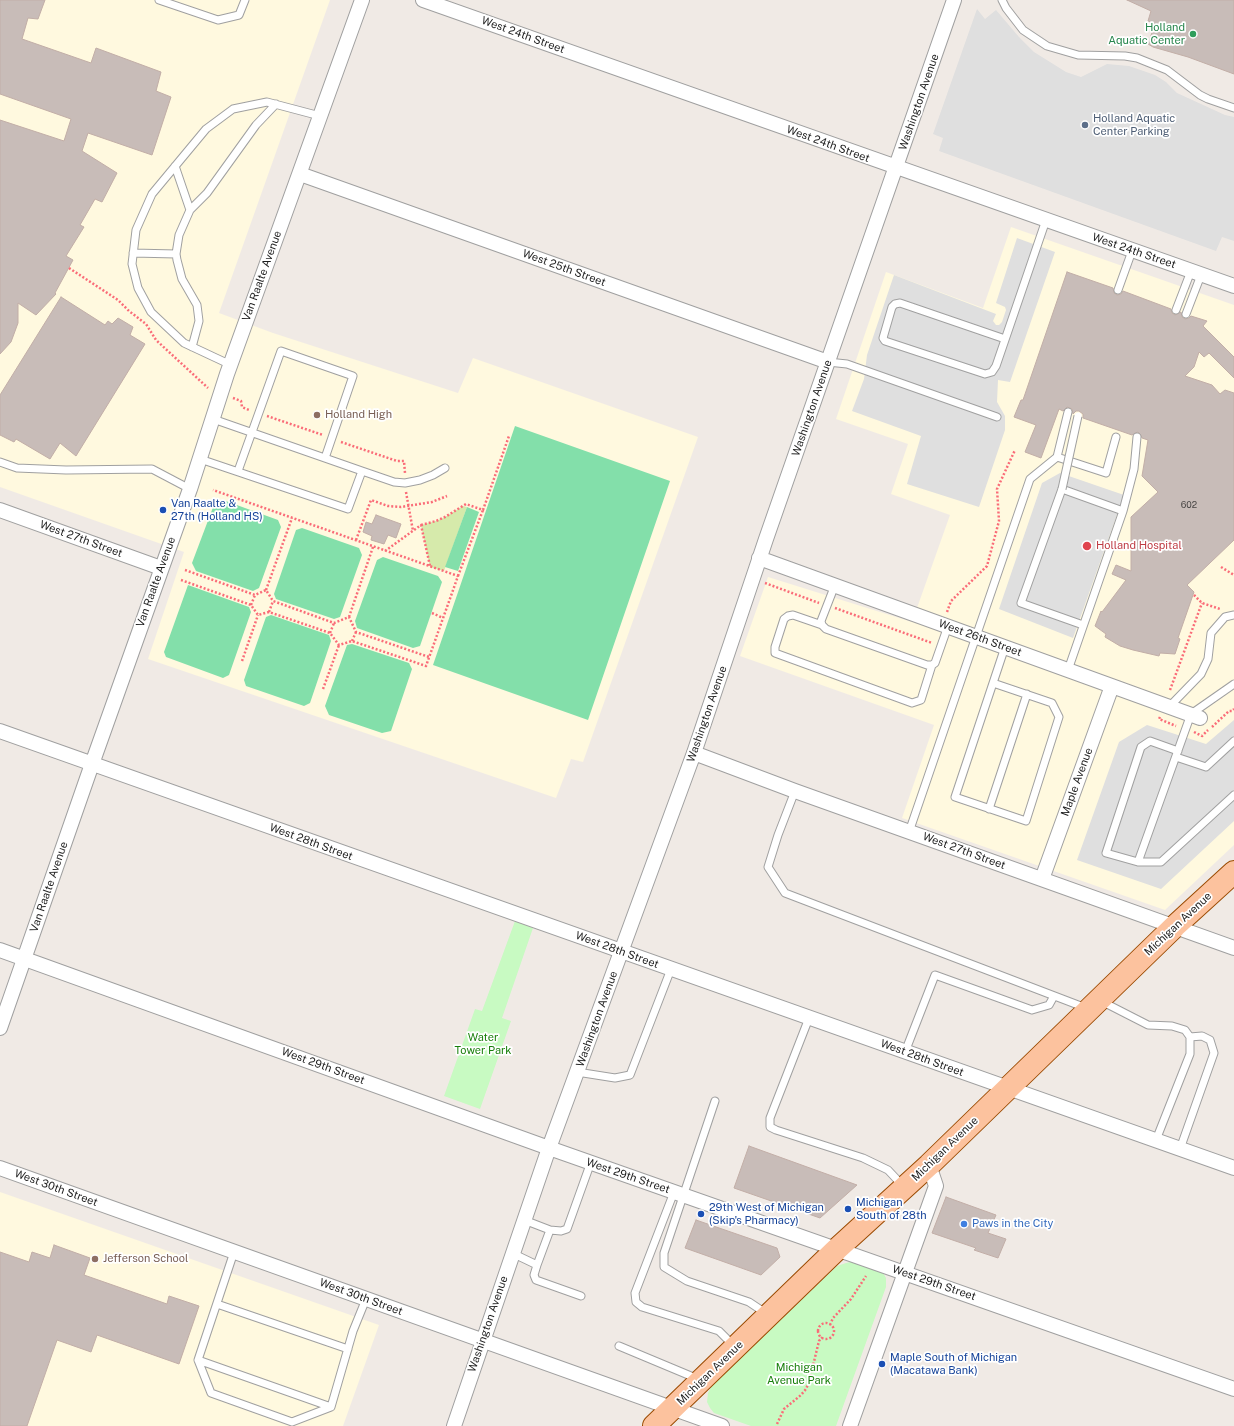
<!DOCTYPE html>
<html>
<head>
<meta charset="utf-8">
<style>
	body { margin:0 }
	canvas { display:block; background:#f0eae5 }
</style>
</head>
<body>
<canvas width="1234" height="1426"></canvas>
<script>
const ctx = document.querySelector('canvas').getContext('2d');
ctx.lineJoin = 'round';
function fillPath(path, color) { ctx.fillStyle = color; ctx.fill(path, 'evenodd'); }
const poly = rows => new Path2D(rows.map(r => 'M' + r).join(''));
function strokePath(path, color, width, dash) { ctx.strokeStyle = color; ctx.lineWidth = width; ctx.lineCap = dash ? 'butt' : 'round'; ctx.setLineDash(dash || []); ctx.stroke(path); }
function write(font, color, halo, rows, align = 'center') {
  ctx.font = font + ' "Public Sans",sans-serif'; ctx.lineWidth = 3.5; ctx.setLineDash([]); ctx.textBaseline = 'middle'; ctx.strokeStyle = halo; ctx.fillStyle = color; for (const [text, x, y, turn = 0] of rows) {
    ctx.save(); ctx.translate(x, y); ctx.rotate((+turn || 0) * Math.PI / 180); ctx.textAlign = isNaN(turn) ? turn : align; if (halo) ctx.strokeText(text, 0, 0); ctx.fillText(text, 0, 0); ctx.restore();
  }
}
fillPath(poly([
	[0,0,330,0,219,313,273,333,458,393,473,358,698,437,583,762,571,759,556,798,148,659,184,552,0,487],
	[1011,227,1234,305,1234,845,1165,910,902,818,934,725,740,656,768,577,912,622,950,515,891,494,908,444,836,419,886,272,983,308],
	[0,1192,379,1325,343,1426,0,1426]
]), '#fff9df');
fillPath(poly([
	[463,506,467,507,444,571,430,567,421,525,436,521,445,517]
]), '#d6eaab');
fillPath(poly([
	[515,921,533,928,502,1018,511,1021,480,1109,444,1096,475,1009,482,1011],
	[855,1261,882,1271,886,1278,886,1287,836,1426,751,1426,714,1413,710,1408,707,1402,708,1393,712,1385,837,1266,846,1263]
]), '#c8fac2');
fillPath(poly([
	[515,426,670,481,588,720,433,665],
	[223,500,278,520,281,527,259,588,253,591,196,571,192,563,215,502],
	[467,507,479,512,458,571,445,567],
	[302,528,359,548,362,555,340,617,334,619,276,599,274,594,296,530],
	[383,557,438,576,442,582,420,646,413,648,357,628,355,621,377,560],
	[188,585,249,607,251,612,229,675,223,678,166,657,164,652],
	[271,615,329,635,331,641,310,703,304,706,246,686,244,680,266,617],
	[352,644,409,663,412,669,391,731,382,733,329,715,325,706,347,645]
]), '#83dfaa');
fillPath(poly([
	[977,9,985,19,996,10,1019,37,1034,52,1066,72,1081,77,1107,64,1129,66,1155,75,1166,82,1177,93,1225,115,1234,117,1234,241,1222,237,1216,251,939,151,943,138,933,134],
	[1017,238,1055,252,1010,382,998,380,997,402,1005,416,1005,430,979,507,907,484,921,436,852,411,864,379,867,355,894,275,996,314,993,321,996,325,999,325,1002,322,1006,310,1005,307,996,303],
	[1060,473,1124,495,1073,638,999,609,1042,483],
	[1234,720,1234,821,1161,889,1077,860,1119,742,1147,725,1206,744]
]), '#dfdfdf');
const building = poly([
	[0,0,45,0,38,19,28,18,22,39,91,63,96,48,161,72,156,91,171,97,152,155,88,133,82,151,117,173,102,202,95,199,80,225,84,227,66,256,73,260,55,293,56,294,36,315,18,303,18,323,11,342,0,354,0,120,64,141,71,119,0,94,0,0],
	[1127,0,1234,0,1234,74,1188,57,1153,47,1148,44,1155,24,1148,21,1151,11,1127,0],
	[1067,272,1113,288,1114,293,1117,295,1121,294,1123,291,1171,309,1172,313,1175,315,1181,312,1182,317,1185,319,1189,318,1191,316,1207,321,1203,326,1234,357,1234,378,1209,353,1204,357,1199,352,1194,367,1185,376,1212,385,1220,394,1225,390,1234,393,1234,540,1187,585,1194,592,1178,638,1180,639,1175,654,1160,653,1159,656,1133,650,1120,646,1105,637,1106,634,1095,626,1101,611,1102,612,1126,580,1112,574,1116,565,1131,571,1131,517,1158,492,1142,476,1148,440,1142,438,1141,435,1138,432,1135,433,1132,435,1083,418,1083,414,1079,411,1076,411,1073,414,1072,409,1067,407,1063,411,1059,409,1041,458,1025,452,1036,425,1014,417,1021,400,1023,400,1067,272],
	[61,297,105,325,108,321,112,324,118,318,133,327,130,335,145,344,76,456,60,443,50,459,16,439,14,442,0,435,0,395,61,297],
	[376,515,401,524,396,538,388,535,384,544,371,540,372,536,363,532,366,522,372,524,376,515],
	[749,1146,857,1185,820,1218,734,1188,749,1146],
	[946,1197,996,1215,988,1233,1006,1239,998,1258,974,1250,976,1248,932,1233,946,1197],
	[696,1220,777,1248,780,1257,761,1275,685,1248,696,1220],
	[54,1245,90,1258,84,1275,167,1304,169,1296,199,1306,179,1364,97,1335,91,1352,57,1340,27,1426,0,1426,0,1252,29,1262,32,1252,50,1258,54,1245]
]);
fillPath(building, '#c8bcb8');
strokePath(building, '#c2aea7', 1);
const service = poly([
	[159,0,218,20,239,15,245,0],
	[1002,0,1006,8,1023,30,1047,46,1078,55,1125,56,1137,58,1167,70,1200,95,1208,99,1234,108],
	[175,166,190,210],
	[133,253,176,254],
	[1118,290,1132,251],
	[1176,310,1191,271],
	[1186,314,1201,275],
	[1005,339,900,303,895,304,892,307,883,338,885,341,985,374,992,372,996,366,1046,220],
	[192,347,199,321,197,305,182,279,177,260,176,254,179,235,190,210,207,193,256,125,276,104],
	[828,362,847,364,997,417],
	[231,365,184,343,151,312,138,288,132,264,136,230,152,194,206,129,233,109,267,102,320,116],
	[1057,457,1068,412],
	[200,459,348,509,362,471,213,419],
	[0,462,17,468,66,470,152,469,190,489],
	[238,471,281,351,353,376,325,458],
	[362,471,394,482,405,483,420,480,433,475,445,468],
	[1123,511,1134,469,1137,437],
	[835,585,821,621,822,625,826,629,927,665,932,665,935,663,948,626],
	[822,625,793,615,788,616,784,619,775,647,775,653,912,703,921,700,932,665],
	[1068,670,1123,511,1062,489,1021,603,1083,625],
	[993,683,1052,703,1059,717,1026,821,955,797,1005,647],
	[1169,707,1201,674,1208,659,1211,633,1225,617,1234,615],
	[1178,751,1150,741,1141,747,1106,853,1138,862,1161,862,1234,795],
	[1176,757,1206,767,1234,741],
	[795,791,778,835,768,867,785,893,1086,1008],
	[989,809,1027,694],
	[909,832,1030,479,1057,457,1106,473,1116,437],
	[1138,862,1191,714,1234,684],
	[1101,1001,1148,1025,1172,1026,1185,1030,1190,1037,1190,1054,1156,1140],
	[809,1018,770,1118,770,1127,776,1130,863,1158,888,1170,903,1186],
	[905,1052,935,975,1032,1010,1049,1005,1054,996],
	[577,1072,615,1078,630,1075,671,969],
	[715,1101,664,1253,664,1267,687,1281,749,1302,767,1314],
	[1180,1149,1214,1053,1210,1040,1202,1036,1190,1037],
	[674,1192,635,1293,636,1302,642,1307,719,1331,734,1346],
	[524,1220,550,1230],
	[234,1252,198,1360,211,1393,292,1422,331,1407,353,1331,366,1299],
	[512,1253,537,1265],
	[581,1296,536,1280,534,1275,537,1265,550,1230,561,1231,567,1229,591,1162],
	[217,1304,348,1349],
	[619,1346,698,1379],
	[198,1360,331,1407]
]);
const minor = poly([
	[423,0,1234,286],
	[300,174,828,362],
	[0,510,161,568],
	[759,558,1200,718],
	[0,731,1234,1168],
	[694,753,795,791,1234,948],
	[1042,879,1112,686],
	[0,950,549,1148,1234,1389],
	[0,1028,92,764,190,489,227,374,362,0],
	[0,1168,722,1426],
	[454,1426,549,1148,694,753,766,539,954,0],
	[850,1426,936,1186,929,1165]
]);
const primary = poly([
	[654,1426,837,1249,929,1165,1175,926,1234,872]
]);
strokePath(service, '#a0a0a0', 9);
strokePath(minor, '#a0a0a0', 16);
strokePath(primary, '#9a4a00', 24);
strokePath(poly([
	[69,268,118,300,129,311,146,324,156,340,208,388],
	[233,398,241,401,242,407,249,410],
	[267,416,323,435],
	[341,442,397,461,404,461,405,473],
	[406,492,413,531],
	[421,525,436,521,445,517,466,504,483,510,509,436],
	[356,540,371,500,388,506,401,507,432,502,447,496],
	[385,551,421,525,430,566],
	[1221,567,1234,575],
	[185,570,255,595,266,590,273,601,334,623,349,617,356,632,429,657],
	[458,576,483,510],
	[181,580,251,605,258,615,269,612,330,633,339,645,352,641,426,666,452,593,458,576,213,490],
	[765,583,819,603],
	[266,590,292,518],
	[1194,595,1202,603,1220,609],
	[251,605,255,595],
	[835,608,932,643],
	[269,612,273,601],
	[947,612,951,601,987,566,999,521,997,489,1015,450],
	[432,613,443,618],
	[349,617,373,547],
	[330,633,334,623],
	[352,641,356,632],
	[242,661,258,615],
	[323,689,339,645],
	[1170,690,1202,603],
	[1160,717,1159,719,1176,726],
	[1212,727,1229,711,1232,711,1234,709],
	[1194,732,1202,736,1208,730],
	'818 1331a8 8 0 1 1 16 0a8 8 0 1 1-16 0Z',
	[830,1325,833,1318,851,1299,866,1276],
	[777,1424,784,1409,801,1395,806,1389,809,1382,819,1341,822,1337]
]), '#fa6c78', 2.5, [2, 2]);
strokePath(service, '#fff', 7);
strokePath(minor, '#fff', 14);
strokePath(primary, '#fcc29e', 22);
const serviceBridge = poly([
	[1062,489,1078,416]
]);
strokePath(serviceBridge, '#a0a0a0', 9, []);
strokePath(serviceBridge, '#fff', 7);
for (const [x, y, r, color] of [
	[1193,34,4,"#2e9e5b"],
	[1085,125,4,"#5c6f8a"],
	[317,415,4,"#8d6e63"],
	[163,510,4,"#1a4fb4"],
	[1087,546,5,"#e0444e"],
	[848,1209,4,"#1a4fb4"],
	[701,1214,4,"#1a4fb4"],
	[964,1224,4,"#3f7fe0"],
	[95,1259,4,"#8d6e63"],
	[882,1364,4,"#1a4fb4"]
]) { const dot = new Path2D(); dot.arc(x, y, r, 0, 2 * Math.PI); ctx.fillStyle = color; ctx.fill(dot); strokePath(dot, '#fff', 1.5); }
write('9px', '#494645', null, [
	["602",1189,505]
]);
write('11px', '#27864d', '#fff', [
	["Holland",1185,28],
	["Aquatic Center",1185,41]
], 'right');
write('11px', '#1f1f1f', '#fff', [
	["West 24th Street",523,35,20],
	["Washington Avenue",919,102,-71],
	["West 24th Street",828,144,20],
	["West 24th Street",1134,251,19],
	["West 25th Street",564,268,20],
	["Van Raalte Avenue",262,276,-70],
	["Washington Avenue",812,408,-71],
	["West 27th Street",81,539,20],
	["Van Raalte Avenue",156,582,-70],
	["West 26th Street",980,638,20],
	["Washington Avenue",707,714,-71],
	["Maple Avenue",1077,782,-70],
	["West 28th Street",311,842,20],
	["West 27th Street",964,851,20],
	["Van Raalte Avenue",49,887,-71],
	["Michigan Avenue",1178,924,-43],
	["West 28th Street",617,950,20],
	["Washington Avenue",597,1019,-70],
	["West 28th Street",922,1058,20],
	["West 29th Street",323,1066,20],
	["Michigan Avenue",945,1149,-44],
	["West 29th Street",628,1176,19],
	["West 30th Street",56,1188,20],
	["West 29th Street",934,1283,19],
	["West 30th Street",361,1297,20],
	["Washington Avenue",488,1324,-71],
	["Michigan Avenue",710,1373,-44]
]);
write('11px', '#4e5e75', '#fff', [
	["Holland Aquatic",1093,119],
	["Center Parking",1093,132]
], 'left');
write('11px', '#785e54', '#fff', [
	["Holland High",325,415],
	["Jefferson School",103,1259]
], 'left');
write('11px', '#164399', '#fff', [
	["Van Raalte &",171,504],
	["27th (Holland HS)",171,517],
	["Michigan",856,1203],
	["South of 28th",856,1216],
	["29th West of Michigan",709,1208],
	["(Skip's Pharmacy)",709,1221],
	["Maple South of Michigan",890,1358],
	["(Macatawa Bank)",890,1371]
], 'left');
write('11px', '#be3a42', '#fff', [
	["Holland Hospital",1096,546]
], 'left');
write('11px', '#187f0b', '#fff', [
	["Water",483,1038],
	["Tower Park",483,1051],
	["Michigan",799,1368],
	["Avenue Park",799,1381]
]);
write('11px', '#366cbe', '#fff', [
	["Paws in the City",972,1224]
], 'left');
</script>
</body>
</html>
